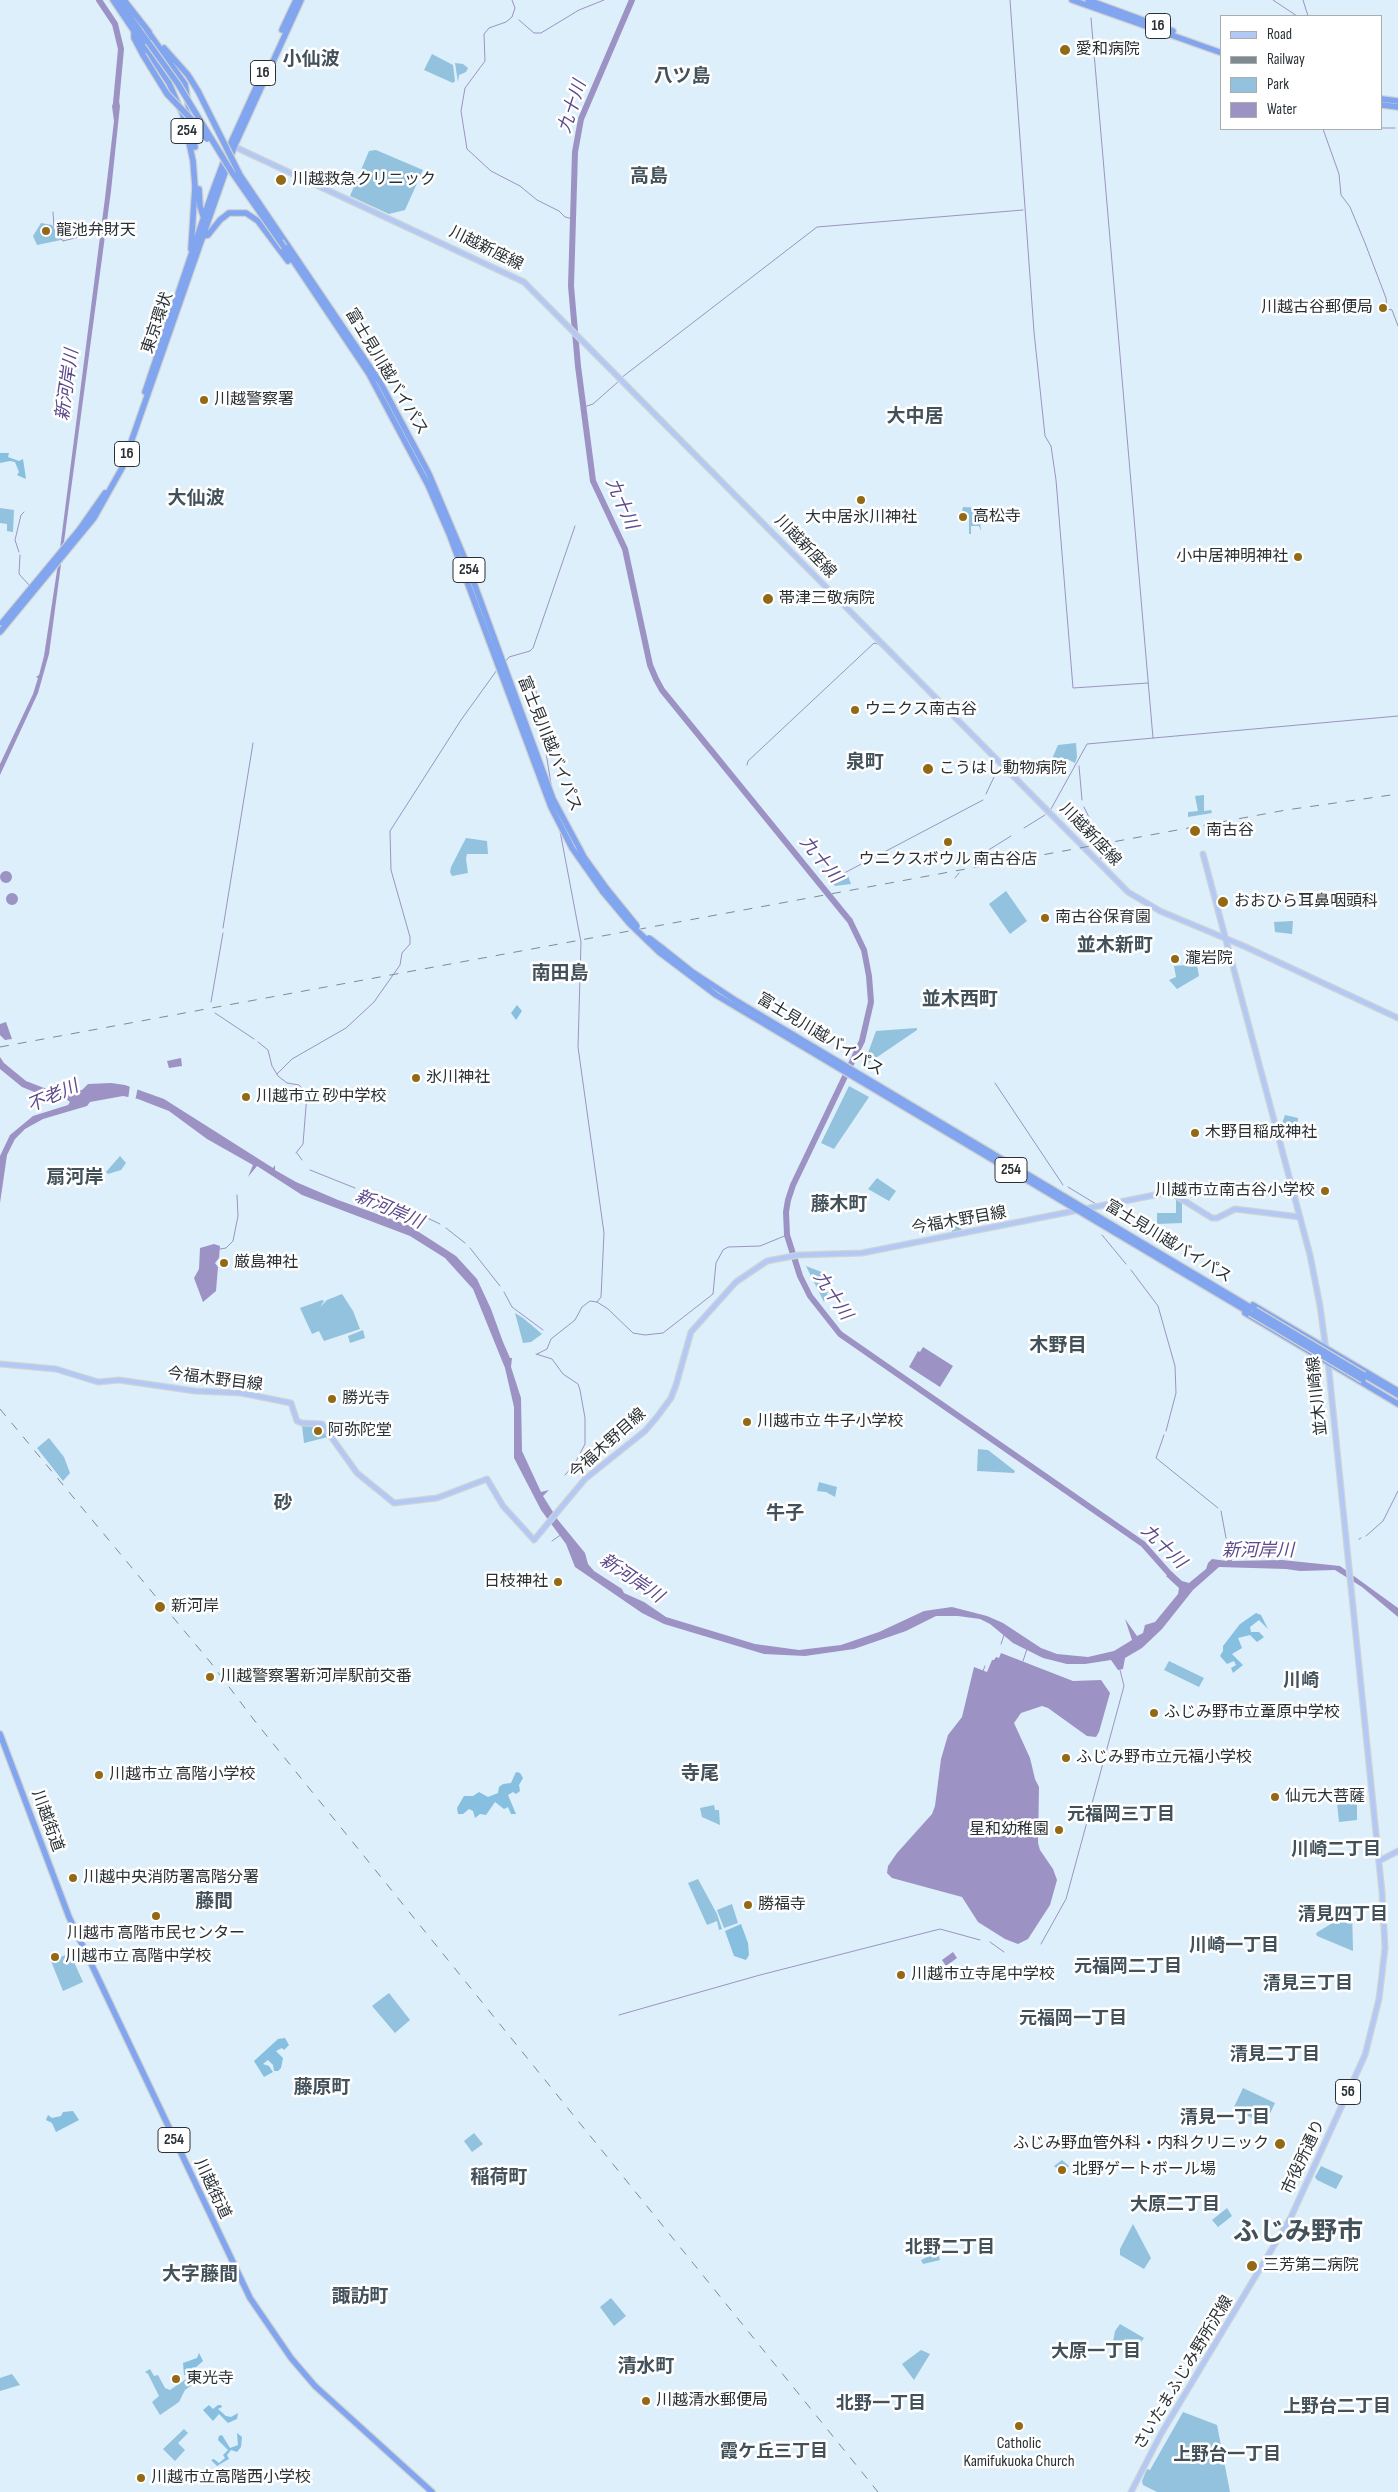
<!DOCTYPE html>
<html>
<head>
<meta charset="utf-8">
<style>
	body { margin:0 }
	#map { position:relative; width:1398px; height:2492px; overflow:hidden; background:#dceffa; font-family:"Sofia Sans Condensed",sans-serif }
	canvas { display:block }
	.legend { position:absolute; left:1220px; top:15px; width:162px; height:115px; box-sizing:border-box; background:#fff; border:1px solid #aaadae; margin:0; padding:6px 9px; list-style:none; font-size:15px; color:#2a3135 }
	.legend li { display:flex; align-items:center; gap:10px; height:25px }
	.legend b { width:25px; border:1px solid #aaadae }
</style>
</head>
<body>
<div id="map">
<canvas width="1398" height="2492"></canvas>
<ul class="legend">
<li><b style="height:6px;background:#b3c9f5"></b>Road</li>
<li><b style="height:6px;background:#7f8b93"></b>Railway</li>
<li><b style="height:14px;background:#92c2dd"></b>Park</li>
<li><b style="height:14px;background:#9d92c4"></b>Water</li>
</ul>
</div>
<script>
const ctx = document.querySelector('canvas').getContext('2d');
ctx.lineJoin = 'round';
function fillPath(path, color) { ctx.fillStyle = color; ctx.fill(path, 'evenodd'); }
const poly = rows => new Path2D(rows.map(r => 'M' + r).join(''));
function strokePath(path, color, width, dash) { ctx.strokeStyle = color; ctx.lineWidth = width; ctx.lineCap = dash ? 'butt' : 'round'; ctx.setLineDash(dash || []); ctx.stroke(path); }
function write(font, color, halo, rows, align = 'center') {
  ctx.font = font + ' "Sofia Sans Condensed","Noto Sans JP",sans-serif'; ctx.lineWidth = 5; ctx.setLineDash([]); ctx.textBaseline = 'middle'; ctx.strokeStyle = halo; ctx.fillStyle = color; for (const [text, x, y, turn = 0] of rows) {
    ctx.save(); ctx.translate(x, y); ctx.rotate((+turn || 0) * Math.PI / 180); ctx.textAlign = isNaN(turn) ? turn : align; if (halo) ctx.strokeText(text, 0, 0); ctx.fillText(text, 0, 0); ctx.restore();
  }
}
fillPath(poly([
	[432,54,453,65,455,81,453,83,424,70],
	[455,63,463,64,468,68,466,72,459,75,458,82],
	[376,150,423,170,405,210,389,214,350,196,369,151],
	[41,223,52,225,61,240,37,245,33,236],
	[963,507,979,508,981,531,979,526,971,526,971,534,969,534,969,516,968,513,962,512],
	[0,508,14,510,13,532,7,531,7,524,0,523],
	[1076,743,1077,757,1075,763,1067,759,1062,767,1051,761,1058,745],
	[1204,795,1204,811,1211,810,1212,813,1188,817,1188,812,1198,811,1195,796],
	[466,838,487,841,488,854,467,854,466,859,468,873,452,876,450,872,451,867],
	[847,873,851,884,835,886,831,881],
	[1006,891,1027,921,1010,934,989,904],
	[1293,921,1292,934,1275,932,1274,922],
	[1184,948,1194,949,1199,976,1177,989,1169,980,1176,977,1174,966,1187,965],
	[917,1028,917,1030,867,1064,864,1064,876,1031],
	[849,1086,869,1097,834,1149,821,1143],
	[1285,1115,1298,1118,1298,1129,1280,1129],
	[120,1156,126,1163,121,1170,108,1174,106,1172],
	[877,1178,896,1191,889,1201,868,1189],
	[1176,1199,1182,1203,1182,1223,1157,1224,1157,1213,1176,1213],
	[951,1218,958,1218,962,1231,952,1232],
	[806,1266,824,1273,821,1281,828,1292,824,1302],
	[342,1294,353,1311,360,1329,324,1341,319,1331,312,1334,300,1308,322,1300,324,1301,320,1307,327,1300],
	[515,1313,523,1318,542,1334,531,1342,523,1343],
	[363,1330,365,1338,350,1343,348,1336],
	[302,1425,321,1425,328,1437,304,1443],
	[49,1438,64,1457,70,1473,63,1481,37,1448],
	[978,1449,988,1450,1015,1471,1014,1473,977,1471],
	[819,1482,837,1487,835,1497,826,1492,817,1491],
	[1169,1661,1204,1678,1199,1687,1164,1670],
	[1337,1803,1357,1804,1357,1820,1339,1822],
	[714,1805,715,1810,719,1810,720,1825,702,1817,700,1808],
	[698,1879,717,1914,722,1929,719,1930,717,1921,707,1925,688,1883],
	[732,1904,738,1923,724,1928,717,1910],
	[1352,1911,1353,1951,1317,1936,1316,1933],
	[187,1945,193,1954,186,1963,177,1953],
	[70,1953,83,1982,63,1991,51,1961],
	[389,1993,410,2020,395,2033,372,2006],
	[1243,2088,1275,2103,1265,2124,1233,2109],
	[474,2133,483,2144,472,2152,464,2141],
	[1062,2160,1069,2166,1062,2173,1054,2166],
	[1321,2166,1343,2176,1336,2189,1317,2180,1315,2177],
	[1227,2208,1232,2216,1218,2227,1212,2220],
	[1133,2224,1151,2258,1144,2269,1120,2255,1120,2249],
	[938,2252,940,2260,923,2264,921,2260],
	[611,2298,626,2316,614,2326,600,2307],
	[1120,2324,1144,2338,1138,2346,1112,2347,1115,2331],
	[921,2350,930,2354,914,2380,902,2364],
	[150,2369,154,2376,158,2375,165,2388,170,2390,198,2371,202,2378,185,2390,179,2402,160,2415,152,2402,159,2396,148,2374,145,2372],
	[12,2374,20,2385,0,2391,0,2378],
	[1183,2412,1217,2425,1230,2492,1157,2492,1143,2485,1142,2481,1147,2469,1150,2470],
	[184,2429,188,2433,178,2443,185,2450,175,2461,163,2449]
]), '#92c2dd');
fillPath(poly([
	[0,453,9,453,8,457,19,461,23,459,26,479,17,475,19,472,15,462,10,461,0,463],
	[517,1005,522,1011,516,1020,511,1013],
	[1256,1613,1261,1615,1268,1629,1259,1620,1250,1627,1251,1632,1259,1632,1264,1637,1260,1640,1257,1642,1250,1635,1238,1638,1242,1648,1232,1654,1243,1665,1233,1673,1231,1668,1236,1665,1234,1661,1227,1664,1220,1656,1223,1651,1223,1646,1240,1624],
	[516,1772,520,1773,523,1778,519,1785,520,1791,516,1794,513,1792,508,1795,516,1814,511,1814,508,1807,504,1809,495,1802,486,1815,480,1814,475,1818,473,1811,469,1809,463,1814,458,1814,457,1808,464,1796,473,1796,479,1792,488,1797,498,1793,499,1787,503,1784,511,1783],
	[741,1924,748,1943,749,1955,746,1960,734,1956,725,1931],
	[285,2038,289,2045,284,2050,282,2048,276,2051,283,2058,281,2068,278,2071,274,2071,273,2065,268,2060,263,2064,269,2066,273,2072,264,2077,254,2061,278,2039],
	[73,2111,79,2120,56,2132,52,2123,46,2120,48,2115,52,2118,61,2116,63,2112],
	[199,2353,203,2361,195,2368,199,2371,184,2375,183,2363,197,2358],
	[209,2405,213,2409,218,2405,221,2405,222,2407,218,2409,226,2416,231,2417,238,2413,237,2419,228,2423,219,2414,213,2421,203,2410],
	[237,2433,242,2437,241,2447,237,2452,231,2450,227,2455,229,2459,217,2466,211,2460,214,2459,219,2463,225,2458,223,2455,228,2450,218,2440,219,2436,222,2435,230,2448,238,2445]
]), '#86bfdf');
fillPath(poly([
	[116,96,118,97,120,106,111,191,49,654,38,693,0,775,0,764,33,694,38,678,36,677,39,675,44,656,58,564,105,198,114,121,112,106],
	'0 877a6 6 0 1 1 12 0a6 6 0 1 1-12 0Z',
	'6 899a6 6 0 1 1 12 0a6 6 0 1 1-12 0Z',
	[6,1022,12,1039,5,1040,0,1035,0,1024],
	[0,1057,4,1063,26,1081,44,1088,75,1091,82,1090,88,1084,111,1083,125,1085,164,1099,273,1168,275,1165,275,1170,296,1182,338,1200,408,1225,456,1256,477,1279,491,1309,503,1342,510,1358,512,1358,511,1367,521,1398,522,1451,541,1492,549,1490,543,1496,558,1520,585,1553,588,1564,594,1571,622,1589,624,1593,644,1602,666,1617,755,1644,799,1650,841,1645,879,1632,924,1611,952,1607,987,1616,1003,1623,1041,1648,1057,1654,1088,1657,1114,1651,1132,1640,1125,1619,1137,1636,1143,1633,1145,1625,1155,1622,1178,1594,1179,1588,1166,1576,1172,1572,1182,1581,1189,1583,1206,1569,1208,1563,1212,1559,1227,1561,1229,1559,1225,1550,1229,1546,1232,1561,1282,1560,1340,1566,1398,1608,1398,1617,1362,1587,1335,1570,1300,1571,1286,1569,1219,1567,1193,1590,1162,1629,1142,1648,1125,1658,1123,1669,1118,1670,1111,1660,1085,1664,1067,1664,1043,1658,1013,1643,990,1624,980,1619,958,1616,936,1616,906,1631,854,1649,805,1656,764,1654,664,1624,642,1613,575,1567,566,1544,541,1510,514,1458,514,1407,505,1368,473,1289,445,1258,410,1236,302,1195,257,1166,248,1177,253,1165,207,1139,169,1111,138,1099,123,1096,90,1102,87,1106,43,1119,25,1129,15,1139,7,1155,0,1203,0,1156,10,1135,33,1116,68,1105,70,1102,66,1099,44,1096,22,1087,0,1069],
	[181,1058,182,1066,169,1068,167,1061],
	[214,1244,220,1246,219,1258,215,1263,218,1267,216,1291,203,1302,194,1278,199,1269,200,1248],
	[923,1347,953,1366,940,1387,909,1367,918,1351,920,1352],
	[1001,1653,1073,1681,1101,1680,1110,1693,1099,1732,1096,1737,1087,1736,1048,1708,1042,1706,1021,1713,1014,1723,1030,1758,1035,1779,1039,1787,1038,1843,1040,1850,1053,1869,1057,1880,1050,1905,1028,1939,1018,1944,1005,1939,978,1922,962,1897,892,1878,887,1873,888,1866,897,1853,932,1814,935,1806,941,1759,948,1735,962,1717,974,1667,987,1672,992,1660,994,1660,996,1657,999,1658],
	[953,1952,957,1958,946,1966,942,1960]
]), '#9d92c4');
fillPath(poly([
	[130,1085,138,1087,135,1101,128,1100]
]), '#dceffa');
strokePath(poly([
	[512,0,515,8,512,17,506,22,489,28,484,34,485,61,465,88,461,111,467,149,491,171,520,186,537,200,559,211,565,217,573,219],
	[1010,0,1034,332,1045,436,1051,446,1056,480,1073,688,1148,683],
	[1273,0,1297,16],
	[1303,0,1308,16],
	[1091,18,1153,738],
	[519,20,534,33,541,33,579,10,604,0],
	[1382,128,1395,128],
	[1323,129,1339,174,1341,195,1350,207,1365,243,1386,298,1387,309,1392,310,1398,326],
	[53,212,54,227,63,241],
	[57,235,63,241,91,234,100,235],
	[621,378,817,227,1023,210],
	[584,407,593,404,619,381],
	[19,552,15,540,21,515,24,512],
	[20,555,19,574,29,585],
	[505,662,509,657,530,651,533,648,575,526],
	[536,691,552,790],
	[747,765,748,761,874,643,878,644,907,673],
	[1079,766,1082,800],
	[997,770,1000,767],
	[986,794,994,777],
	[1084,807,1100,840],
	[1051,809,1087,744,1398,716],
	[1024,828,1045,815],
	[560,831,581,942,578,1047,604,1233,601,1297,597,1302],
	[974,859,1011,836],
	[1100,860,1104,851,1101,846],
	[955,878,959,873],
	[831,880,983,800],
	[849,920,852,919],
	[223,928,253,743],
	[211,1002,223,933],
	[215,1013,254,1039],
	[258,1042,268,1050,272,1066,278,1076,287,1083,299,1085,307,1094,303,1144,296,1153],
	[277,1074,292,1059,346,1028,374,1002,400,965,402,953,410,944,410,937,391,870,390,831,461,720,497,670],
	[995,1083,1063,1185],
	[297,1153,302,1160],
	[310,1170,355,1188],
	[1068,1187,1096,1204],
	[361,1190,385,1200],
	[391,1201,440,1224],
	[446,1228,465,1243],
	[1102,1235,1126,1264],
	[470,1248,500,1286],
	[220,1249,226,1248,233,1241,238,1216,237,1195],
	[1131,1270,1158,1306,1175,1366,1176,1393,1166,1431],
	[504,1292,512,1307,543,1330],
	[536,1354,552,1359,563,1374,578,1384,580,1390,585,1418,585,1444,574,1465,565,1475],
	[537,1354,547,1349,551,1339,575,1320,582,1307,590,1301,597,1302,608,1309,633,1333,645,1335,663,1333,713,1294,716,1263,723,1250,728,1247,760,1246,787,1235],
	[1164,1435,1156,1458,1218,1508],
	[1221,1511,1226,1538],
	[1366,1536,1383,1521,1398,1491],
	[1359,1539,1361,1538],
	[552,1541,562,1534],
	[1001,1644,1004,1635],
	[1023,1661,1027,1649],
	[983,1671,985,1666],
	[990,1942,1004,1952],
	[1041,1944,1066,1899,1124,1686,1120,1670],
	[619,2015,760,1975,940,1929,980,1940]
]), '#9d92c4', 1);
strokePath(poly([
	[99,0,115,24,121,49,116,103],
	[632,0,581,119,575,152,571,286,578,366,593,481,625,549,650,665,656,679,662,690,850,921,864,950,869,976,871,1002,862,1041,793,1185,788,1200,786,1212,787,1235,800,1276,810,1296,840,1334,1143,1544,1175,1580]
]), '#9d92c4', 6);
const major = poly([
	[233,146,524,282,1128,892,1160,911,1246,947,1398,1018],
	[1203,854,1310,1255,1320,1306,1326,1350],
	[0,1364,56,1369,98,1382,119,1380,195,1391,241,1393,291,1403,297,1421,302,1423,322,1424,357,1473,394,1503,437,1498,487,1479,503,1506,534,1540,585,1479,645,1431,657,1417,671,1398,676,1385,691,1332,736,1282,767,1261,799,1255,862,1253,1170,1192,1212,1218,1217,1218,1235,1209,1300,1217],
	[1379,1861,1398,1851],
	[1131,2492,1161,2434,1291,2217,1365,2055,1379,1999,1385,1948,1382,1892,1328,1361]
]);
const highway = poly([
	[113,0,169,83,183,115,193,161,195,187,191,249],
	[118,0,148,42],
	[124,0,149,32],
	[1072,0,1222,53],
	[1088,0,1173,31],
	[147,30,185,84,195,147],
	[282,30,296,0],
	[134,32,134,38,143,55],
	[164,48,188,75,198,91],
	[1382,99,1398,101],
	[1382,105,1398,107],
	[199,189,200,206,204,219],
	[203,236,208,235,220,220,229,213,246,213,258,221,288,261],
	[282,237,380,382,429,474,467,564,553,799,584,857,607,889],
	[284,247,369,374,428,485,450,536,551,807,572,848,603,892],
	[145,392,212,193,230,145,260,79],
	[2,623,79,530,105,493],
	[0,632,94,518,122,468,234,147,301,0],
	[662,948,691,971,735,1000,1255,1310],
	[659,952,716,995,1250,1313],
	[1253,1305,1398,1391],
	[1245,1313,1398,1404],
	[1364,1375,1398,1395],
	[0,1734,69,1917,250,2298,291,2358,315,2386,432,2492]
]);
strokePath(major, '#d0d2d3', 7);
strokePath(highway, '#d0d2d3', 8);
strokePath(major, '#b3c9f5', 4.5);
strokePath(highway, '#81a5ee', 5.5);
strokePath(poly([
	[0,1047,1286,810,1398,794],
	[0,1409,211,1663,254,1720,878,2492]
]), '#7f8b93', 1, [9, 9]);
const highwayBridge = poly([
	[148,42,178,84,231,171,284,247],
	[143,55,167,94,195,123,207,139],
	[198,91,240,175,282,237],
	[607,889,637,926],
	[603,892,629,923,659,952],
	[649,938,662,948],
	[1255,1310,1364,1375],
	[1250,1313,1363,1380]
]);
strokePath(highwayBridge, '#d0d2d3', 8, []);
strokePath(highwayBridge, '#81a5ee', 5.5);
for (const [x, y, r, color] of [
	[1065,50,6,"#936914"],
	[281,180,6,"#936914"],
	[46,231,5,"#936914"],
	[1383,308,5,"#936914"],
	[204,400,5,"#936914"],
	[861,500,5,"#936914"],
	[963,517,5,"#936914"],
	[1298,557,5,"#936914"],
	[768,599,6,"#936914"],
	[855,710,5,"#936914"],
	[928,769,6,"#936914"],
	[1195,831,6,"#936914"],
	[948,842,5,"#936914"],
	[1223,902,6,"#936914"],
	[1045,918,5,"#936914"],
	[1175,959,5,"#936914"],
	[416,1078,5,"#936914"],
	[246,1097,5,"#936914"],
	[1195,1133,5,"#936914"],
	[1325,1191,5,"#936914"],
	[224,1263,5,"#936914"],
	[332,1399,5,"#936914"],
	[747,1422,5,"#936914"],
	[318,1431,5,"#936914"],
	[558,1582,5,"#936914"],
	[160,1607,6,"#936914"],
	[210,1677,5,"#936914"],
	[1154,1713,5,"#936914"],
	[1066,1758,5,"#936914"],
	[99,1775,5,"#936914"],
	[1275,1797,5,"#936914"],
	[1059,1830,5,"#936914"],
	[73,1878,5,"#936914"],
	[748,1905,5,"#936914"],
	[156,1916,5,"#936914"],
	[55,1957,5,"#936914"],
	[901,1975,5,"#936914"],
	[1280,2144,6,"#936914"],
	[1062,2170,5,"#936914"],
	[1252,2266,6,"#936914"],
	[176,2379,5,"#936914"],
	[646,2401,5,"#936914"],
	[1019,2426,5,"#936914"],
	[141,2478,5,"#936914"]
]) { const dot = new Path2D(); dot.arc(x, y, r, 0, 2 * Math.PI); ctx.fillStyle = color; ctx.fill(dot); strokePath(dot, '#fff', 2); }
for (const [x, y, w] of [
	[1158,26,25],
	[263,73,25],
	[187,131,32],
	[127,454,25],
	[469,570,32],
	[1011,1170,32],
	[1348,2092,25],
	[174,2140,32]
]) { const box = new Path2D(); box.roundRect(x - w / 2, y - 12.5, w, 25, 4); ctx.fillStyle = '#fff'; ctx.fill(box); strokePath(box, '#2a3135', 1); }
write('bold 15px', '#2a3135', null, [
	["16",1158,26],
	["16",263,73],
	["254",187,131],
	["16",127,454],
	["254",469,570],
	["254",1011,1170],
	["56",1348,2092],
	["254",174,2140]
]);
write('16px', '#2a3135', '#fff', [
	["愛和病院",1076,50],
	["川越救急クリニック",292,180],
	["龍池弁財天",56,231],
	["川越古谷郵便局",1373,308,"right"],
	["川越警察署",214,400],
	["高松寺",973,517],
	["大中居氷川神社",861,518,"center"],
	["小中居神明神社",1288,557,"right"],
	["帯津三敬病院",779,599],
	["ウニクス南古谷",865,710],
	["こうはし動物病院",939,769],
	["南古谷",1206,831],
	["ウニクスボウル 南古谷店",948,860,"center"],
	["おおひら耳鼻咽頭科",1234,902],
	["南古谷保育園",1055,918],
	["瀧岩院",1185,959],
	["氷川神社",426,1078],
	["川越市立 砂中学校",256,1097],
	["木野目稲成神社",1205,1133],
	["川越市立南古谷小学校",1315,1191,"right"],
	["厳島神社",234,1263],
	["勝光寺",342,1399],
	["川越市立 牛子小学校",757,1422],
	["阿弥陀堂",328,1431],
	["日枝神社",548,1582,"right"],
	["新河岸",171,1607],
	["川越警察署新河岸駅前交番",220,1677],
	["ふじみ野市立葦原中学校",1164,1713],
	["ふじみ野市立元福小学校",1076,1758],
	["川越市立 高階小学校",109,1775],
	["仙元大菩薩",1285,1797],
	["星和幼稚園",1049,1830,"right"],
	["川越中央消防署高階分署",83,1878],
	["勝福寺",758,1905],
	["川越市 高階市民センター",156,1934,"center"],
	["川越市立 高階中学校",65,1957],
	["川越市立寺尾中学校",911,1975],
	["ふじみ野血管外科・内科クリニック",1269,2144,"right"],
	["北野ゲートボール場",1072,2170],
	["三芳第二病院",1263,2266],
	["東光寺",186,2379],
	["川越清水郵便局",656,2401],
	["Catholic",1019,2444,"center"],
	["Kamifukuoka Church",1019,2462,"center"],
	["川越市立高階西小学校",151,2478]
], 'left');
write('16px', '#2a3135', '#fff', [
	["川越新座線",486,249,26],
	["東京環状",158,323,-71],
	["富士見川越バイパス",386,372,59],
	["川越新座線",805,547,46],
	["富士見川越バイパス",549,744,68],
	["川越新座線",1090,835,46],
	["富士見川越バイパス",820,1035,31],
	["今福木野目線",959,1221,-10],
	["富士見川越バイパス",1168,1242,31],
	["今福木野目線",215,1380,7],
	["並木川崎線",1318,1396,-96],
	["今福木野目線",608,1444,-42],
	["川越街道",47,1821,70],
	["市役所通り",1304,2157,-65],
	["川越街道",212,2189,65],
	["さいたまふじみ野所沢線",1184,2373,-59]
]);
write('italic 18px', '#5c4a8c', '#fff', [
	["九十川",573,107,-72],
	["新河岸川",68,385,-82],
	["九十川",621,504,66],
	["九十川",820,860,51],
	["不老川",53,1097,-24],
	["新河岸川",389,1210,23],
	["九十川",832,1296,56],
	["九十川",1163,1547,44],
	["新河岸川",1258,1551],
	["新河岸川",631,1579,34]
]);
write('bold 18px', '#42515a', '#fff', [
	["川崎",1301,1681],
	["元福岡三丁目",1121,1815],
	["川崎二丁目",1336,1850],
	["清見四丁目",1343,1915],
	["川崎一丁目",1234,1946],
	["元福岡二丁目",1128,1967],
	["清見三丁目",1308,1984],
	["元福岡一丁目",1073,2019],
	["清見二丁目",1275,2055],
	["清見一丁目",1225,2118],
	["大原二丁目",1175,2205],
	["北野二丁目",950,2248],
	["大原一丁目",1096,2352],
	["北野一丁目",881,2404],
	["上野台二丁目",1337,2407],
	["霞ケ丘三丁目",774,2452],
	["上野台一丁目",1227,2455]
]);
write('bold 19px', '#42515a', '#fff', [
	["小仙波",311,60],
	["八ツ島",682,77],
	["高島",649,177],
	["大中居",915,417],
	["大仙波",196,499],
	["泉町",865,763],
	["並木新町",1115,946],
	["南田島",560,974],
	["並木西町",960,1000],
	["扇河岸",75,1178],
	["藤木町",839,1205],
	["木野目",1058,1346],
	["砂",283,1504],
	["牛子",785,1514],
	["寺尾",700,1774],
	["藤間",214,1902],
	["藤原町",322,2088],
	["稲荷町",499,2178],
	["大字藤間",200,2275],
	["諏訪町",360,2297],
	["清水町",646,2367]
]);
write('bold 26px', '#42515a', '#fff', [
	["ふじみ野市",1298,2233]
]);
</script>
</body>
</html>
